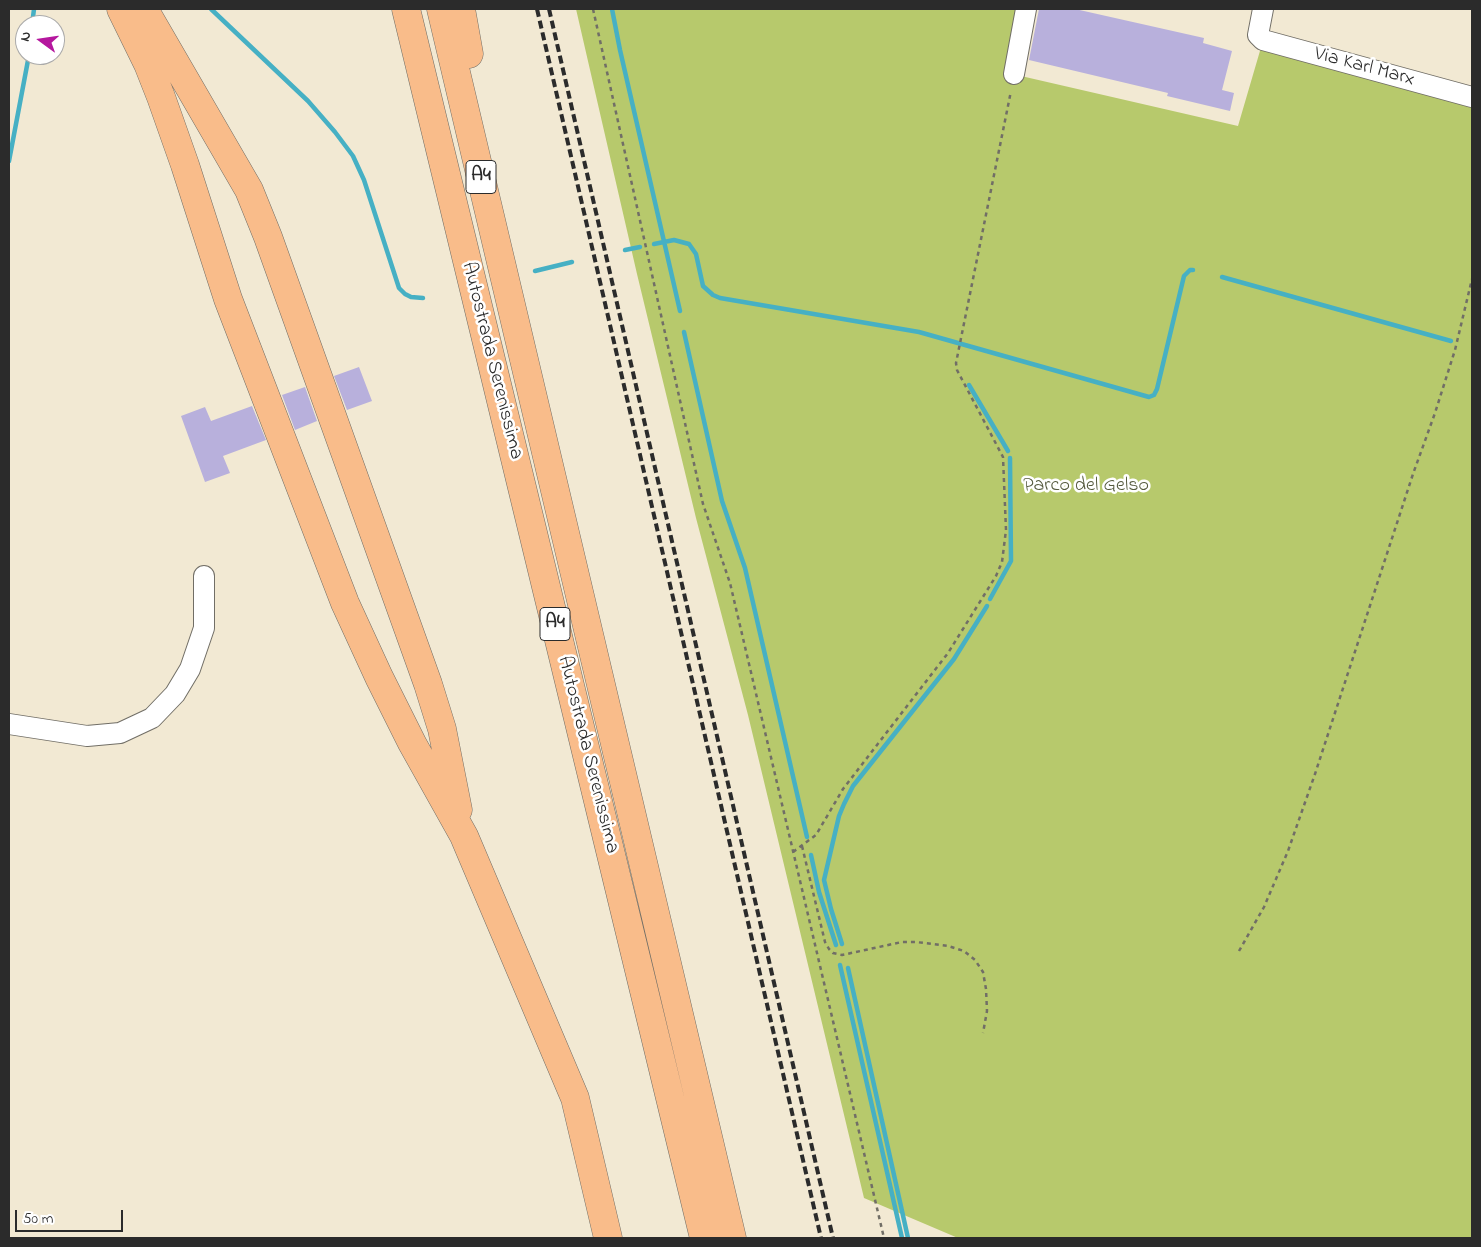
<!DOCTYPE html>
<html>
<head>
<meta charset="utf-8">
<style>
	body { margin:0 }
	#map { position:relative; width:1481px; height:1247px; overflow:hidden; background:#f2e9d3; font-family:"Indie Flower",sans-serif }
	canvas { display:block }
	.frame { position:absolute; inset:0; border:10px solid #2b2b2b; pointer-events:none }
	.north { position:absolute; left:15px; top:15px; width:50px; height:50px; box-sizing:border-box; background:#fff; border:1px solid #aaa; border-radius:50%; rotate:284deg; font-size:14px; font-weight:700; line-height:20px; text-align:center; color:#2b2b2b }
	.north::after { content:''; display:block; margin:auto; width:18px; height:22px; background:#b5179e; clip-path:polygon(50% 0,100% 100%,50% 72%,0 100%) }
	.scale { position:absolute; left:15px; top:1210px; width:108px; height:22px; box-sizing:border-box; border:2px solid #2b2b2b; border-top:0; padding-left:6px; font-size:15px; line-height:18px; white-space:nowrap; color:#2b2b2b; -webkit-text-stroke:4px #fff; paint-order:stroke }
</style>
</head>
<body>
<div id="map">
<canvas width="1481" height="1247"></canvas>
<div class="frame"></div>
<div class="north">N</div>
<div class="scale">50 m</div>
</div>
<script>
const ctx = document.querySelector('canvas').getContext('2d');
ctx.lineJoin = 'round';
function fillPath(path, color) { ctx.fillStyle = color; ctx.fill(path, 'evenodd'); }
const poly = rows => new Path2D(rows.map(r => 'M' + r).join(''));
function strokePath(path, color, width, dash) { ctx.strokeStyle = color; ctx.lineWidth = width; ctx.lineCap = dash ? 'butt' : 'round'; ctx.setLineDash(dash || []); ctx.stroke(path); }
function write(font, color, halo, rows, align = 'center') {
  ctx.font = font + ' "Indie Flower",sans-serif'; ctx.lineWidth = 5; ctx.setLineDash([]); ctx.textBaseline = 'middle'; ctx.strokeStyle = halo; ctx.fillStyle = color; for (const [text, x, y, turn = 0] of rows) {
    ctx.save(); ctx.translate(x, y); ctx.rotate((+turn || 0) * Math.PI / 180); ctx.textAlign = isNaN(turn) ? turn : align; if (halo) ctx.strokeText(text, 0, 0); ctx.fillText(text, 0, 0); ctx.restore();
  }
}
fillPath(poly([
	[576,9,1019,9,1008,73,1238,126,1262,44,1472,99,1472,1238,958,1238,864,1198,748,715,696,518,637,274]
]), '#b7c96c');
strokePath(poly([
	[211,9,308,101,335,132,353,156,364,180,399,288,405,294,411,297,423,298],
	[612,9,620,50,680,311],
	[32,25,34,9],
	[9,161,29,55],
	[654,244,674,240,689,244,696,254,703,286,713,295,720,298,919,332,1149,397,1154,395,1157,389,1184,276,1190,270,1193,270],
	[625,250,640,247],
	[535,271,572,262],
	[1222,277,1451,341],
	[684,332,722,501,745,568,807,837],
	[969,385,1008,451],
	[990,599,1011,561,1010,458],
	[811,855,819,892,836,945],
	[842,944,831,909,824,880,839,816,844,804,853,786,954,659,987,606],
	[840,965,902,1238],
	[848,968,908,1238]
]), '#46b0c4', 4.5);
fillPath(poly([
	[1039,9,1075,9,1204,38,1203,43,1232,51,1222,90,1234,93,1230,111,1167,96,1168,93,1029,60],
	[359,367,372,401,347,410,334,376],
	[305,387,317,421,295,430,282,395],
	[252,406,266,440,223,456,230,473,205,482,181,416,205,407,211,421]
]), '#b8b0dc');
const minor = poly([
	[1263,9,1258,35,1263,40,1472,97],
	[1014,74,1026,9],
	[9,724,87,736,120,733,152,718,175,694,190,669,204,628,204,576]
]);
const highway = poly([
	[121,9,148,64,161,97,185,165,228,299,345,603,379,677,412,743,464,836,575,1098,608,1238],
	[144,9,249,190,268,237,428,684,442,729,458,810],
	[406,9,704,1238],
	[441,9,732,1238],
	[461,9,469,54]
]);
strokePath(minor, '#716e66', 22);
strokePath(highway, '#716e66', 29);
strokePath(poly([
	[593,9,703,504,730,583,884,1238],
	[802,846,825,942,829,949,833,953,842,955,902,942,916,942,948,946,964,951,975,960,983,972,986,989,987,1011,983,1033],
	[793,852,816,835,843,789,948,653,996,576,1002,562,1006,530,1003,457,957,370,956,363,1011,91],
	[1239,951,1264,907,1288,851,1315,774,1413,474,1435,413,1455,350,1472,279]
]), '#716e66', 2.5, [4, 4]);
strokePath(minor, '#fff', 20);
strokePath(highway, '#f9bc8a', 28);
strokePath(poly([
	[537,9,821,1238],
	[549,9,833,1238]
]), '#2b2b2b', 4, [8, 4]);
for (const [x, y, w] of [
	[481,177,30],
	[555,624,30]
]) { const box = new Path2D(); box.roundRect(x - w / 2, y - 16.5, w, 33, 4); ctx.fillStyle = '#fff'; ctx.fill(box); strokePath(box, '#2b2b2b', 1); }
write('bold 19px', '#2b2b2b', null, [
	["A4",481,177],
	["A4",555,624]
]);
write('20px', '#2b2b2b', '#fff', [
	["Via Karl Marx",1364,68,15],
	["Autostrada Serenissima",491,361,76],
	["Autostrada Serenissima",587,755,76]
]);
write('20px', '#555a3e', '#fff', [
	["Parco del Gelso",1086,487]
]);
</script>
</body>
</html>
